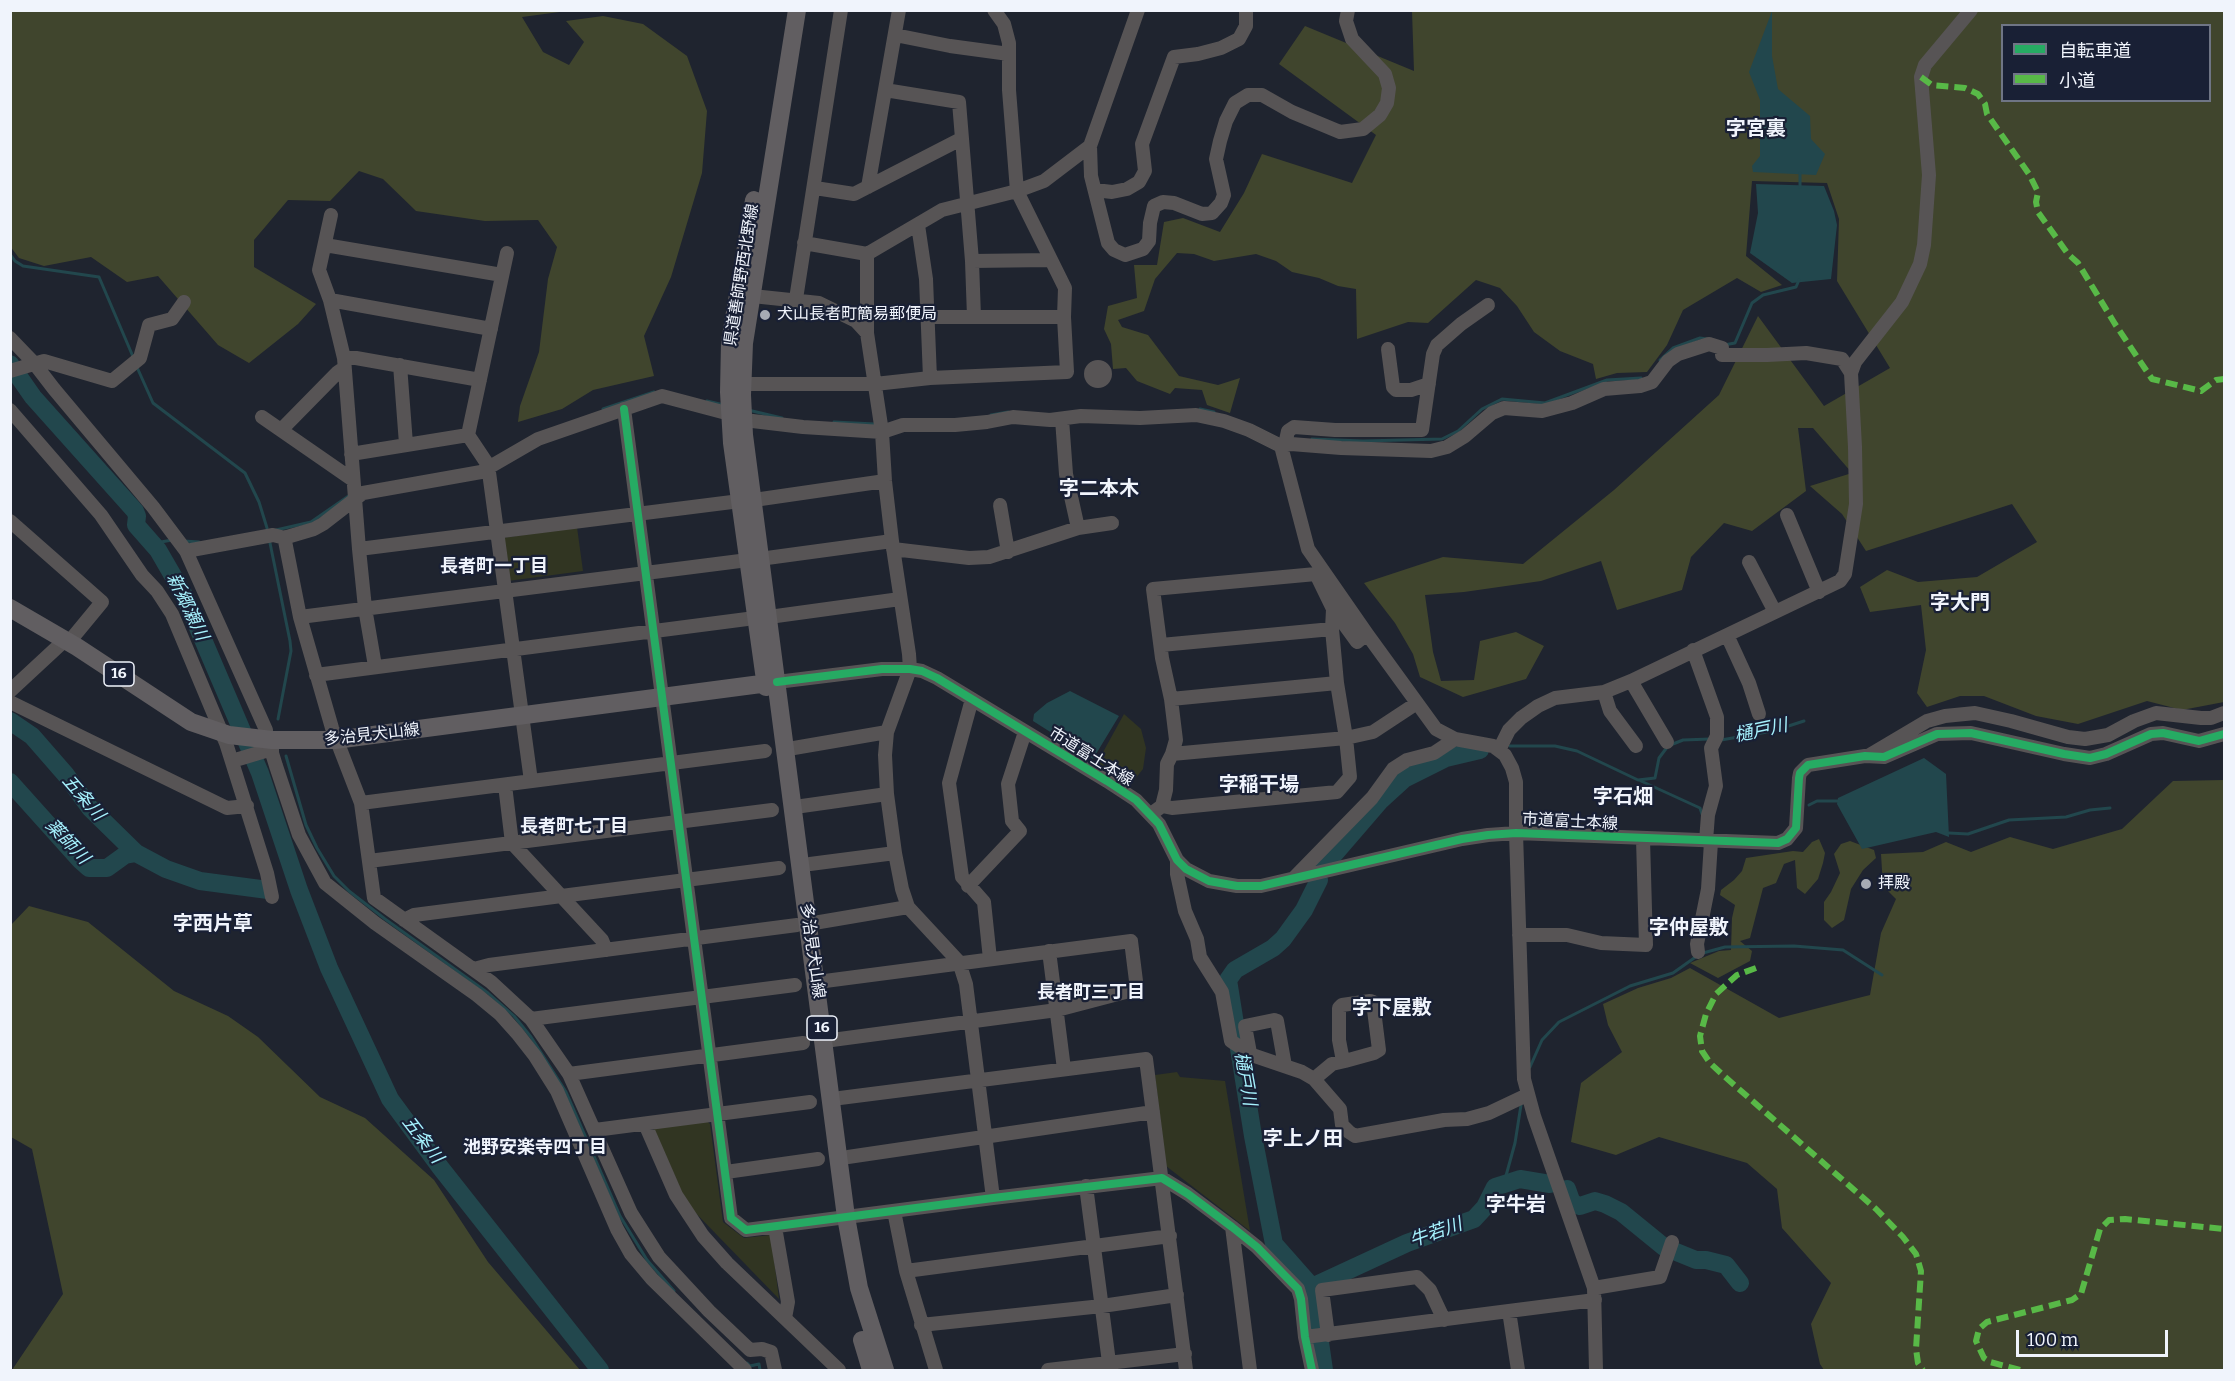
<!DOCTYPE html>
<html>
<head>
<meta charset="utf-8">
<style>
	body { margin:0 }
	#map { position:relative; width:2235px; height:1381px; overflow:hidden; background:#1f242f; font-family:Bitter,"Noto Sans JP",serif }
	canvas { display:block }
	.frame { position:absolute; inset:0; border:12px solid #f0f4fc; pointer-events:none }
	.legend { position:absolute; left:2001px; top:24px; width:210px; height:78px; box-sizing:border-box; background:#192035; border:2px solid #6f7585; margin:0; padding:8px 10px; list-style:none; font-size:18px; color:#f0f4fc }
	.legend li { display:flex; align-items:center; gap:12px; height:30px }
	.legend b { width:30px; border:2px solid #6f7585 }
	.scale { position:absolute; left:2016px; top:1330px; width:152px; height:27px; box-sizing:border-box; border:3px solid #f0f4fc; border-top:0; padding-left:8px; font-size:18px; line-height:21px; white-space:nowrap; color:#f0f4fc; -webkit-text-stroke:4px #192035; paint-order:stroke }
</style>
</head>
<body>
<div id="map">
<canvas width="2235" height="1381"></canvas>
<div class="frame"></div>
<ul class="legend">
<li><b style="height:8px;background:#26ab63"></b>自転車道</li>
<li><b style="height:8px;background:#58b947"></b>小道</li>
</ul>
<div class="scale">100 m</div>
</div>
<script>
const ctx = document.querySelector('canvas').getContext('2d');
ctx.lineJoin = 'round';
function fillPath(path, color) { ctx.fillStyle = color; ctx.fill(path, 'evenodd'); }
const poly = rows => new Path2D(rows.map(r => 'M' + r).join(''));
function strokePath(path, color, width, dash) { ctx.strokeStyle = color; ctx.lineWidth = width; ctx.lineCap = dash ? 'butt' : 'round'; ctx.setLineDash(dash || []); ctx.stroke(path); }
function write(font, color, halo, rows, align = 'center') {
  ctx.font = font + ' Bitter,"Noto Sans JP",serif'; ctx.lineWidth = 4.5; ctx.setLineDash([]); ctx.textBaseline = 'middle'; ctx.strokeStyle = halo; ctx.fillStyle = color; for (const [text, x, y, turn = 0] of rows) {
    ctx.save(); ctx.translate(x, y); ctx.rotate((+turn || 0) * Math.PI / 180); ctx.textAlign = isNaN(turn) ? turn : align; if (halo) ctx.strokeText(text, 0, 0); ctx.fillText(text, 0, 0); ctx.restore();
  }
}
fillPath(poly([
	[577,527,583,571,508,581,502,538],
	[1124,714,1141,729,1146,748,1143,769,1131,784,1097,763],
	[1177,1072,1180,1077,1225,1081,1250,1231,1166,1166,1155,1075],
	[706,1120,710,1124,723,1222,744,1238,771,1235,779,1299,687,1204,653,1127]
]), '#313522');
fillPath(poly([
	[10,11,567,11,522,17,543,52,569,65,584,42,566,21,603,16,643,24,687,56,707,111,702,173,671,277,644,336,654,376,593,390,562,409,518,422,520,406,539,352,548,279,557,247,538,220,485,221,416,211,383,179,359,171,330,201,288,200,254,240,254,267,316,304,298,324,249,363,218,345,158,276,127,282,91,257,44,266,19,258,10,246],
	[1412,11,2224,11,2224,702,2182,710,2147,701,2078,724,2036,716,1984,696,1960,696,1927,707,1917,693,1926,650,1921,605,1870,612,1860,587,1887,570,1918,582,1977,577,2037,542,2012,504,1866,551,1842,514,1810,486,1852,473,1813,428,1798,428,1806,491,1752,531,1724,523,1691,557,1682,590,1617,610,1601,561,1541,581,1464,592,1425,595,1433,652,1441,681,1474,680,1480,641,1516,632,1544,646,1526,679,1463,697,1420,677,1413,654,1395,623,1364,583,1443,557,1523,564,1614,490,1719,395,1758,316,1824,406,1890,368,1837,281,1839,219,1827,183,1752,181,1746,256,1782,285,1761,292,1737,278,1683,310,1667,345,1647,372,1617,373,1596,379,1593,364,1560,351,1534,332,1517,306,1500,288,1476,280,1428,323,1408,322,1357,339,1356,289,1338,286,1319,278,1292,272,1276,261,1256,254,1214,261,1194,254,1177,253,1155,279,1144,311,1118,320,1122,327,1148,335,1179,376,1218,385,1240,378,1230,413,1207,405,1202,390,1175,388,1170,394,1137,381,1126,368,1113,369,1111,344,1104,329,1108,306,1137,298,1134,265,1157,265,1164,222,1183,218,1220,232,1244,193,1262,154,1352,183,1376,135,1279,64,1305,26,1414,71],
	[2002,26,2210,26,2210,100,2002,100],
	[2224,780,2224,1370,1824,1370,1820,1364,1811,1324,1831,1283,1782,1228,1777,1189,1747,1163,1659,1137,1616,1155,1571,1142,1581,1083,1622,1052,1608,1025,1603,1004,1638,988,1671,978,1690,968,1779,1018,1870,995,1881,933,1896,899,1883,886,1881,854,1923,852,1946,842,1971,852,2010,837,2053,849,2122,829,2173,781],
	[1819,839,1825,853,1823,863,1818,879,1805,894,1797,888,1795,860,1784,864,1776,883,1763,888,1750,938,1740,941,1752,951,1750,961,1718,978,1690,963,1719,951,1731,950,1732,918,1735,905,1720,895,1721,890,1734,880,1742,871,1746,858,1793,851,1803,852,1812,842],
	[1850,841,1874,850,1876,858,1863,870,1851,889,1844,920,1832,928,1824,920,1824,902,1831,892,1840,873,1834,854,1841,844],
	[29,906,88,922,174,991,228,1016,258,1037,320,1097,365,1118,434,1180,488,1262,580,1370,12,1370,63,1294,32,1149,11,1137,11,925]
]), '#40452d');
fillPath(poly([
	[1772,11,1772,56,1778,89,1810,116,1811,139,1825,154,1816,175,1753,172,1752,166,1760,156,1760,100,1749,72],
	[1756,184,1824,186,1834,211,1837,225,1831,279,1792,283,1750,253,1758,213],
	[1070,691,1119,716,1093,759,1033,721,1034,714,1047,703],
	[1924,758,1946,774,1949,837,1936,832,1862,849,1837,804,1838,798]
]), '#22474d');
strokePath(poly([
	[1800,173,1800,187],
	[10,254,15,261,23,266,99,277,134,359],
	[1724,345,1735,343,1752,303,1763,295,1796,287,1799,280],
	[1660,360,1673,348,1700,338,1707,339],
	[136,365,153,403,245,473,259,502,267,528],
	[707,401,724,405],
	[603,409,654,392],
	[1200,409,1214,412],
	[748,410,782,418],
	[991,415,1008,412],
	[834,422,875,424],
	[1312,439,1363,441,1442,439,1458,431,1482,409,1502,399,1545,403,1607,380,1641,378],
	[276,530,311,522,350,495],
	[184,541,199,542],
	[270,543,290,641,291,651,278,719],
	[158,550,161,542,172,540],
	[1721,740,1773,731,1804,721],
	[1510,746,1555,746,1577,751,1638,780,1655,778,1659,758,1668,746,1683,740,1710,739],
	[286,756,306,825,317,848,334,876,349,891,385,919,488,993,514,1016,531,1037,566,1092,620,1216,647,1260,674,1291],
	[1641,781,1700,808,1702,814],
	[1809,805,1817,801,1838,801],
	[1949,833,1968,834,2009,820,2066,817,2090,810,2110,808],
	[1703,953,1725,947,1794,946,1843,950,1882,975],
	[1530,1067,1542,1040,1559,1022,1630,986,1673,973,1697,956],
	[1504,1183,1515,1143,1521,1105],
	[747,1363,750,1366,759,1364,760,1370]
]), '#22474d', 3);
strokePath(poly([
	[10,364,33,397,135,511,137,516,136,525,158,550,184,595,260,773,299,890,329,968,390,1099,440,1167,600,1370],
	[10,721,32,736,66,775,90,808,136,853,166,869,200,881,268,890],
	[10,782,80,860,89,868,107,868,125,855,136,853],
	[1325,865,1381,800,1404,779,1446,758,1480,750],
	[1319,880,1304,910,1283,939,1273,948,1235,970,1228,980,1253,1136,1274,1244,1312,1287,1324,1370],
	[1567,1189,1572,1203,1580,1206,1595,1201,1605,1204,1621,1212,1664,1247,1696,1260,1706,1260,1726,1265,1740,1283],
	[1312,1287,1407,1243,1474,1219,1485,1207,1495,1187,1520,1179,1550,1184]
]), '#22474d', 18);
strokePath(poly([
	[1138,10,1090,146,1091,176,1108,243,1114,250,1125,255,1143,249,1149,241,1150,223,1154,206,1163,202,1174,203,1202,214,1212,213,1221,203,1224,195,1216,159,1220,141,1226,121,1235,103,1248,95,1262,95,1292,112,1340,132,1363,129,1380,115,1387,103,1389,88,1385,74,1352,39,1346,21,1348,10],
	[895,35,950,46,1009,54],
	[885,90,959,102,972,261,974,317],
	[868,187,899,10],
	[815,188,854,194,961,139],
	[1095,190,1112,192,1127,189,1139,182,1145,171,1142,144,1174,57,1198,54,1221,48,1239,39,1246,26,1246,10],
	[331,215,319,270,330,300,344,358,359,549,365,608,375,666],
	[918,225,926,279,930,378],
	[804,243,867,254,942,210,1017,191,1044,181,1090,146],
	[325,245,502,275],
	[507,253,468,435,488,465,531,781],
	[867,254,867,333,882,432,885,481,892,541,909,654,910,669,887,732,885,755,887,794,895,853,902,889,908,907,959,962,966,984,993,1198],
	[972,261,1051,260],
	[743,295,819,303,856,321,867,333],
	[796,299,841,10],
	[330,300,491,329],
	[927,317,1064,317],
	[10,338,34,363,54,389,153,507,186,551,266,730,266,739],
	[1388,349,1393,387,1396,390,1411,390,1429,384],
	[344,358,356,358,480,380],
	[400,365,406,444],
	'1091 374a7 7 0 1 1 14 0a7 7 0 1 1-14 0Z',
	[10,371,44,361,112,381,140,358,149,325,172,319,184,302],
	[746,384,875,384,930,378,1067,372,1064,317,1065,288,1017,191,1009,90,1009,43,1004,24,994,10],
	[624,409,731,1218,746,1230,993,1198,1162,1178,1188,1194,1232,1227,1257,1247,1298,1289,1301,1299,1305,1337,1312,1370],
	[10,410,101,515,142,575,157,591,172,614,226,743,267,873,272,897],
	[730,414,662,396,538,439,481,472,363,493,323,524,314,529,287,537,285,541,300,617,332,728,361,803,374,898,491,982,531,1019,569,1074,631,1213,659,1257,709,1311,750,1350,762,1349,771,1352,775,1370],
	[262,417,353,480],
	[1062,419,1066,474,1078,528],
	[744,420,803,427,882,432,903,425,955,425,987,422,1013,417,1050,420,1081,416,1140,418,1196,415,1224,421,1249,430,1281,446,1291,444,1341,448,1431,451,1447,447,1465,436,1492,413,1504,408,1542,411,1572,403,1604,389,1640,386,1652,382,1668,361,1678,354,1709,344,1722,348,1722,355,1767,355,1806,353,1842,359,1851,373],
	[281,430,338,372,344,368],
	[1285,445,1288,431,1294,427,1335,430,1422,430,1433,354,1437,345,1461,324,1488,305],
	[1281,446,1308,549,1367,634,1436,729,1455,739,1493,746,1505,755,1512,768,1516,782,1516,833,1524,1079,1534,1116,1594,1288,1596,1370],
	[351,454,468,435],
	[754,500,885,481],
	[1000,505,1008,552],
	[1787,515,1819,592],
	[10,521,102,602,69,642],
	[359,549,732,502],
	[893,549,969,558,989,557,1078,528,1112,523],
	[186,551,273,535,285,538],
	[767,558,892,541],
	[1749,562,1775,612],
	[1333,609,1357,642,1367,634],
	[300,617,740,561],
	[769,617,900,599],
	[1727,635,1749,683,1759,714],
	[1161,645,1332,629],
	[1693,650,1717,717,1717,736,1711,748,1716,786,1708,815,1706,841],
	[316,675,747,619],
	[1631,681,1667,742],
	[777,682,882,669,910,669,922,671,937,678,1107,781,1136,800,1159,824,1177,860,1186,869,1209,881,1237,886,1261,886,1462,839,1488,835,1516,833,1778,843,1787,839,1796,828,1799,778,1800,773,1808,765,1865,756,1884,757,1937,734,1971,733,2064,754,2090,758,2106,754,2151,734,2163,733,2199,741,2224,734],
	[10,691,65,640],
	[1604,692,1610,711,1636,746],
	[972,699,949,783,962,877,984,902,990,959],
	[1171,699,1337,683],
	[10,702,227,808,247,806],
	[272,740,272,753,276,766,299,835,325,883,375,923,477,995,500,1014,517,1033,535,1056,557,1091,617,1229,631,1254,652,1279,745,1370],
	[794,748,887,732],
	[1499,750,1509,730,1521,718,1538,706,1555,698,1604,692,1631,681,1840,581,1845,574,1856,504,1855,447,1851,373,1855,362,1902,302,1920,264,1924,245,1929,175,1921,77,1925,65,1971,10],
	[1172,754,1346,738,1373,732,1417,703],
	[1868,756,1927,721,1945,716,1975,713,2011,721,2068,737,2085,739,2108,735,2134,721,2156,713,2201,718,2211,718,2224,713],
	[232,761,272,749],
	[505,785,512,843,602,940,606,950],
	[361,803,765,751],
	[802,806,887,794],
	[1151,814,1162,806,1172,808,1337,792,1350,777,1346,738,1337,683,1332,629,1333,609,1316,574,1153,589,1162,658,1171,699,1176,740,1172,754,1167,764,1166,790,1162,806],
	[1177,860,1177,874,1185,911,1197,939,1200,957,1222,992,1231,1041,1252,1055,1302,1072,1314,1079,1340,1109,1342,1125,1349,1132,1355,1136,1444,1120,1467,1119,1489,1113,1527,1095],
	[369,861,772,810],
	[810,864,895,853],
	[1295,877,1372,798,1393,769,1407,760,1434,753,1455,739],
	[968,886,1020,831,1012,821,1008,784,1025,732],
	[404,920,414,915,779,868],
	[808,924,908,907],
	[1519,935,1567,935,1601,943,1646,945,1643,839],
	[1049,951,1064,1069],
	[1698,952,1697,944,1708,889,1711,842],
	[474,969,489,965,797,925],
	[825,981,1131,941,1137,989,1057,1010,832,1040],
	[531,1019,795,985],
	[1250,1053,1245,1026,1274,1020,1277,1021,1285,1066],
	[569,1074,803,1043],
	[1314,1079,1332,1064,1345,1061,1374,1053,1379,1050,1373,1002,1370,1001,1342,1005,1339,1008,1339,1040,1343,1061],
	[840,1098,1146,1059,1186,1370],
	[645,1124,676,1195,703,1236,727,1263,839,1370],
	[595,1130,810,1102],
	[848,1157,1153,1112],
	[726,1172,818,1159],
	[1086,1186,1110,1370],
	[894,1211,906,1271,936,1370],
	[775,1227,788,1302,785,1318],
	[1232,1227,1250,1370],
	[906,1271,1170,1236],
	[1594,1288,1660,1277,1672,1242],
	[1509,1311,1518,1370],
	[921,1325,1102,1306,1177,1295],
	[1328,1335,1322,1290,1417,1277,1430,1290,1444,1320],
	[1305,1337,1595,1300],
	[1048,1370,1185,1354]
]), '#575455', 14);
strokePath(poly([
	[797,10,744,343,742,395,744,435,846,1217,859,1288,885,1370],
	[754,200,730,342,729,392,732,443,766,687],
	[10,608,77,647,191,722,229,735,272,740,335,740,776,682],
	[862,1340,871,1370]
]), '#615e61', 18);
strokePath(poly([
	[1921,77,1932,85,1965,88,1978,94,1985,104,1987,114,2029,174,2038,192,2036,202,2038,212,2068,254,2078,263,2115,324,2152,379,2201,391,2216,380,2224,379],
	[1756,968,1737,975,1716,994,1706,1014,1700,1036,1702,1051,1710,1063,1724,1076,1876,1209,1903,1237,1916,1254,1921,1271,1916,1349,1918,1363,1923,1370],
	[2020,1370,1990,1362,1984,1358,1976,1341,1979,1329,1987,1322,2072,1300,2081,1294,2100,1229,2109,1220,2125,1219,2224,1229]
]), '#58b947', 6, [12, 6]);
strokePath(poly([
	[624,409,731,1218,746,1230,993,1198,1162,1178,1188,1194,1232,1227,1257,1247,1298,1289,1301,1299,1305,1337,1312,1370],
	[777,682,882,669,910,669,922,671,937,678,1107,781,1136,800,1159,824,1177,860,1186,869,1209,881,1237,886,1261,886,1462,839,1488,835,1516,833,1778,843,1787,839,1796,828,1799,778,1800,773,1808,765,1865,756,1884,757,1937,734,1971,733,2064,754,2090,758,2106,754,2151,734,2163,733,2199,741,2224,734]
]), '#26ab63', 8);
for (const [x, y, r, color] of [
	[765,315,6,"#a7abb4"],
	[1866,884,6,"#a7abb4"]
]) { const dot = new Path2D(); dot.arc(x, y, r, 0, 2 * Math.PI); ctx.fillStyle = color; ctx.fill(dot); strokePath(dot, '#192035', 2); }
for (const [x, y, w] of [
	[119,674,30],
	[822,1028,30]
]) { const box = new Path2D(); box.roundRect(x - w / 2, y - 12, w, 24, 4.5); ctx.fillStyle = '#192035'; ctx.fill(box); strokePath(box, '#f0f4fc', 1.5); }
write('bold 15px', '#f0f4fc', null, [
	["16",119,674],
	["16",822,1028]
]);
write('16px', '#f0f4fc', '#192035', [
	["県道善師野西北野線",742,275,-81],
	["多治見犬山線",372,735,-6],
	["市道富士本線",1091,757,32],
	["市道富士本線",1570,822,3],
	["多治見犬山線",812,951,82]
]);
write('16px', '#f0f4fc', '#192035', [
	["犬山長者町簡易郵便局",777,315],
	["拝殿",1878,884]
], 'left');
write('bold 18px', '#f0f4fc', '#192035', [
	["長者町一丁目",494,567],
	["長者町七丁目",574,827],
	["長者町三丁目",1091,993],
	["池野安楽寺四丁目",535,1148]
]);
write('italic 18px', '#a6f2fe', '#192035', [
	["新郷瀬川",187,607,64],
	["樋戸川",1761,731,-12],
	["五条川",83,798,49],
	["薬師川",67,842,46],
	["樋戸川",1245,1079,80],
	["五条川",422,1140,52],
	["牛若川",1436,1233,-20]
]);
write('bold 20px', '#f0f4fc', '#192035', [
	["字宮裏",1756,129],
	["字二本木",1099,489],
	["字大門",1960,603],
	["字稲干場",1259,785],
	["字石畑",1623,797],
	["字西片草",213,924],
	["字仲屋敷",1689,928],
	["字下屋敷",1392,1008],
	["字上ノ田",1303,1139],
	["字牛岩",1516,1205]
]);
</script>
</body>
</html>
